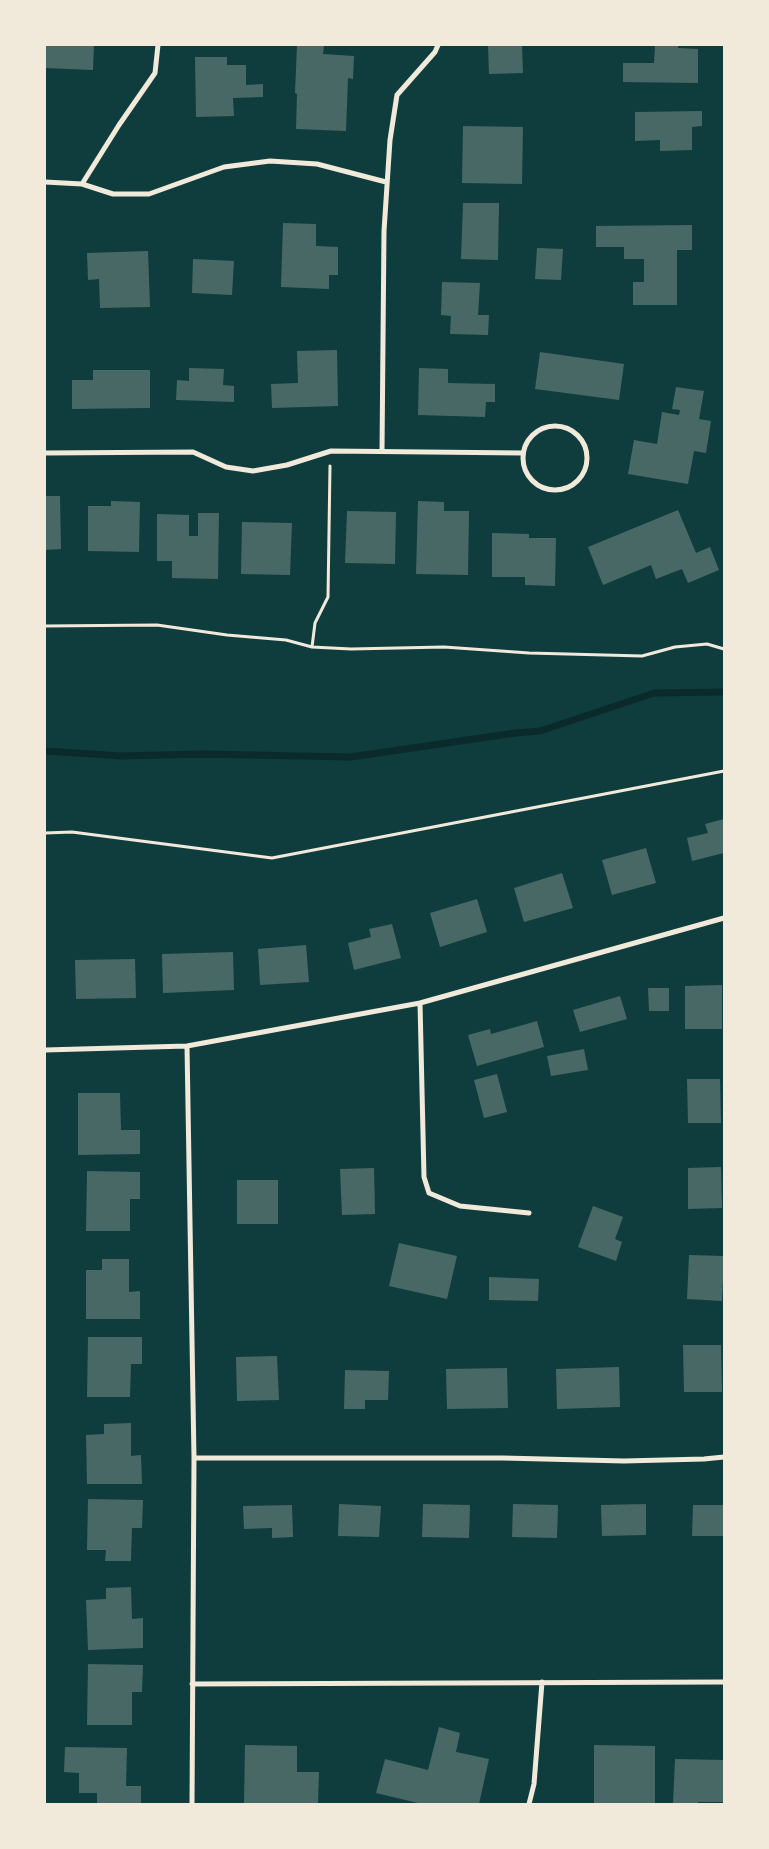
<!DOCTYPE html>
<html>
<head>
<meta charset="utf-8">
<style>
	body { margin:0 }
	#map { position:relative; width:769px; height:1849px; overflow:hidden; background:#0f3d3e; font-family:Lato,sans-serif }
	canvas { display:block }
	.frame { position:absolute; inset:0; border:46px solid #f1e9da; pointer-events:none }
</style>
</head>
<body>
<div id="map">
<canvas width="769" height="1849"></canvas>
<div class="frame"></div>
</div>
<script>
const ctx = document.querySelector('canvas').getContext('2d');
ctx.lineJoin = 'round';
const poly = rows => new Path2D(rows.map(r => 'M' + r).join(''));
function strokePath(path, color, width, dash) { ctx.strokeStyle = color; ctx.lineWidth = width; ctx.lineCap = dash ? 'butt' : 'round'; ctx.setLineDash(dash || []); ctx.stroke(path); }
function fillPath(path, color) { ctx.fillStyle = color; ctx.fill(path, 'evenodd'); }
strokePath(poly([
	[45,751,122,756,202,754,351,757,515,733,540,731,654,693,724,692]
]), '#0a2a2b', 7);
fillPath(poly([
	[45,45,94,45,93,70,45,68],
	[297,45,324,45,323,54,354,56,353,79,348,78,346,131,296,129,297,94,295,93],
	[488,45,522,45,523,73,489,74],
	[655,45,678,45,678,48,698,49,698,83,623,82,623,63,654,63],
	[195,57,227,57,227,65,246,65,246,85,263,84,263,97,233,98,234,116,196,117],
	[702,111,702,126,692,127,692,150,660,151,660,140,635,141,635,112],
	[463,126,523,127,522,184,462,183],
	[463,203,499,203,498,260,461,259],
	[283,223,316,224,316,246,338,247,338,275,329,275,329,289,281,287],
	[692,225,692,250,677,250,677,305,633,305,633,282,644,282,644,259,624,259,624,247,596,247,596,226],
	[537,248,563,249,561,280,535,279],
	[148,251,150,307,100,308,99,279,88,280,87,253],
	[193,259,234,261,232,295,192,293],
	[442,282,480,283,478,315,489,315,488,335,450,334,451,316,441,315],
	[337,350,338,406,272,408,271,384,298,383,297,351],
	[540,352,624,364,619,400,535,389],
	[189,368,224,369,223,385,234,386,234,402,176,400,177,380,189,381],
	[419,368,448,369,448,383,495,384,495,402,486,402,485,417,418,415],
	[93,370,150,370,150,408,72,409,72,380,93,380],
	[676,387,704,391,699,419,711,421,706,453,694,451,688,484,628,474,634,440,657,444,662,412,679,415,680,410,672,409],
	[45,496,60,496,61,549,45,550],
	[111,501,140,502,139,552,88,551,88,506,111,506],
	[418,501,444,502,444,511,469,511,468,575,416,574],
	[678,510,696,553,710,547,719,570,688,583,682,569,656,579,651,565,603,585,588,547],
	[347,511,396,512,395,564,345,563],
	[198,513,219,513,218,579,172,578,172,561,157,561,157,514,189,515,189,536,198,536],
	[242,522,292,523,290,575,241,574],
	[492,533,529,534,529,538,556,538,555,586,525,585,525,577,492,577],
	[724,819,724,853,692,861,687,838,708,833,705,824],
	[646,848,656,883,612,895,602,860],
	[562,873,573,908,524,922,514,888],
	[477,899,487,932,440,947,430,913],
	[392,924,401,958,354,970,348,943,371,937,369,929],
	[306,945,309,982,260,985,258,949],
	[233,952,234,990,163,993,162,954],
	[135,959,136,998,76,999,75,960],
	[722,985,722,1029,685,1029,685,986],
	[648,988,669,988,669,1011,649,1011],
	[620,996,627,1019,580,1032,573,1010],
	[537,1021,544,1047,477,1066,468,1035,490,1029,491,1034],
	[584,1049,588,1070,551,1076,547,1056],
	[497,1074,507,1112,484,1118,474,1080],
	[687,1079,720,1079,721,1123,688,1123],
	[78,1093,120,1093,121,1130,140,1130,140,1154,78,1155],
	[721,1167,722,1208,688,1209,688,1168],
	[374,1168,375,1214,342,1215,340,1169],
	[87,1171,140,1172,140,1199,130,1199,130,1231,86,1231],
	[237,1180,278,1180,278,1224,237,1224],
	[593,1206,623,1217,615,1239,622,1242,616,1261,578,1247],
	[399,1243,457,1256,447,1299,389,1286],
	[689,1255,724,1256,722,1301,687,1299],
	[102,1259,129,1259,129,1292,140,1291,140,1319,86,1319,86,1270,102,1270],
	[489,1277,539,1279,538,1301,489,1300],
	[88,1337,142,1337,142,1364,131,1364,130,1397,87,1397],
	[683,1345,721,1345,722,1392,684,1392],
	[277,1356,279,1400,237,1401,236,1357],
	[619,1367,620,1407,557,1409,556,1369],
	[507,1368,508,1408,447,1409,446,1369],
	[345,1370,389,1371,388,1400,365,1400,365,1409,344,1409],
	[131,1423,131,1456,141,1455,142,1484,87,1484,86,1435,104,1434,104,1424],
	[88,1499,143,1500,142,1528,132,1528,131,1561,105,1561,106,1550,87,1550],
	[339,1504,381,1506,379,1537,338,1536],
	[423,1504,470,1505,469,1538,422,1537],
	[513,1504,558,1505,557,1538,512,1537],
	[646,1504,646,1535,602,1536,601,1505],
	[292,1505,293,1537,272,1538,272,1528,244,1529,243,1506],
	[693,1505,724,1505,724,1536,692,1536],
	[131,1587,132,1619,143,1618,143,1648,88,1650,86,1600,106,1599,106,1588],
	[88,1664,143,1665,142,1692,132,1692,132,1725,87,1725],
	[439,1727,460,1733,456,1752,489,1759,479,1804,422,1804,376,1793,385,1759,428,1770],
	[245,1745,297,1746,297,1772,319,1772,318,1804,244,1804],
	[594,1745,655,1746,655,1804,594,1804],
	[65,1747,127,1748,126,1786,141,1786,141,1804,97,1804,97,1793,79,1793,79,1773,64,1772],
	[675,1759,724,1760,724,1802,698,1802,698,1804,673,1804]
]), '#486865');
strokePath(poly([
	[45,626,157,625,227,635,286,640,312,647,351,649,444,647,529,653,642,656,675,647,707,644,724,649],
	[312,647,315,623,328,597,330,466],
	[45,833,72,832,272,858,724,771]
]), '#f1e9da', 3);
strokePath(poly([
	[45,182,82,184,113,194,149,194,224,167,270,161,317,164,386,182],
	[82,184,119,125,155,73,158,45],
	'523 458a32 32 0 1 1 64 0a32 32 0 1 1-64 0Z',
	[382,451,384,231,390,140,397,95,435,52,438,45],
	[45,453,193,452,226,467,253,471,287,465,331,451,522,453],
	[420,1003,424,1177,429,1193,460,1206,529,1213],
	[187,1046,194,1458,192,1804],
	[45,1050,187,1046,420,1003,724,918],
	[194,1458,503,1458,624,1461,704,1459,724,1457],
	[192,1684,724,1682],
	[529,1804,534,1784,542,1682]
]), '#f1e9da', 5);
</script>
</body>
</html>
